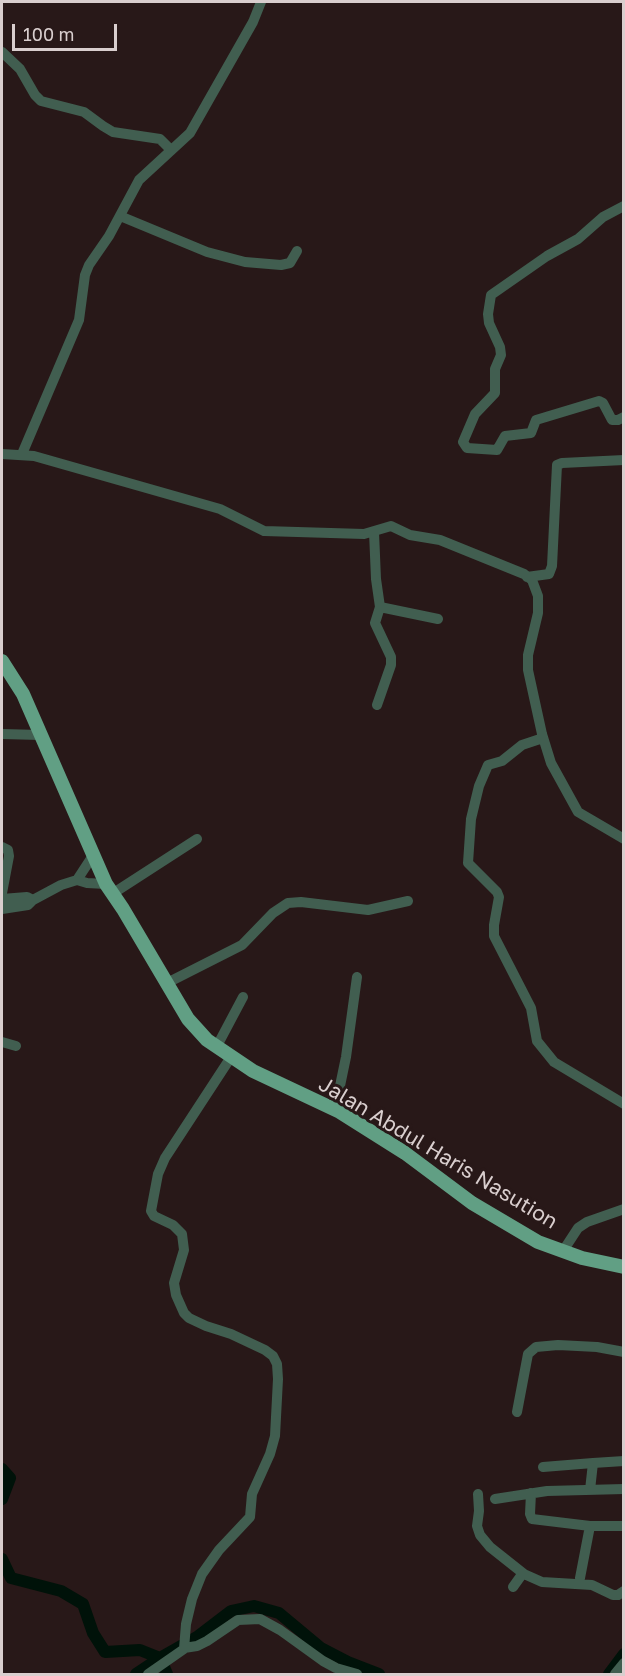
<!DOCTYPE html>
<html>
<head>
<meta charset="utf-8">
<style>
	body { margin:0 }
	#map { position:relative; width:625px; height:1676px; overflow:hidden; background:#281818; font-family:"Golos Text",sans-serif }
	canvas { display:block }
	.frame { position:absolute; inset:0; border:3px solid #d9cece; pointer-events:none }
	.scale { position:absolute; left:12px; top:24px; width:105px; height:27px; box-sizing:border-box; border:3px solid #d9cece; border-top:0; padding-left:8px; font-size:18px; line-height:21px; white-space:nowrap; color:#d9cece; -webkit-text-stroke:4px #281818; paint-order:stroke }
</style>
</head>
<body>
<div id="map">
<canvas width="625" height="1676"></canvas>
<div class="frame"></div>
<div class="scale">100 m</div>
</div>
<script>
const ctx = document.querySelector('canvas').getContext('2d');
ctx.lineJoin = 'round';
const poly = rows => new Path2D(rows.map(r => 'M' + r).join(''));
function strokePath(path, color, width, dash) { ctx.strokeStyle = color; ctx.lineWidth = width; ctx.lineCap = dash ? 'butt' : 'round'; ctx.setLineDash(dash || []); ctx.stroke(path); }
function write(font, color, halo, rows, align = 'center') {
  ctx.font = font + ' "Golos Text",sans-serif'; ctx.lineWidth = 6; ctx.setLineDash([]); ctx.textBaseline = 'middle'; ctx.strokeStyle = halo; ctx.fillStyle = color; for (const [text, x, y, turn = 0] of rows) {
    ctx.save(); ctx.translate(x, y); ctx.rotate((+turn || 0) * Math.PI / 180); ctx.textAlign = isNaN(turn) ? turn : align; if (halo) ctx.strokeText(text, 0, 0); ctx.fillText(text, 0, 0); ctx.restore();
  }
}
strokePath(poly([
	[2,1469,10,1478,2,1499],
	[2,1559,11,1578,61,1591,83,1604,93,1633,105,1652,140,1650,160,1658,167,1674],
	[136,1674,160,1658,197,1637,231,1611,254,1606,279,1613,321,1648,348,1662,379,1674],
	[609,1674,624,1654]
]), '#001209', 12);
strokePath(poly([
	[2,52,20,69,35,95,41,101,84,112,103,126,113,132,160,139,171,150],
	[624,206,603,217,578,239,547,256,491,295,488,314,489,323,500,347,501,355,495,369,495,393,475,414,463,442,467,448,497,450,505,436,531,433,536,420,599,401,603,403,612,420,618,420,624,417],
	[120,216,207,252,245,262,281,265,290,263,297,251],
	[2,454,34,456,220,509,264,531,364,534,391,526,410,535,440,540,524,574,532,580,538,596,538,613,528,655,528,670,542,734,551,763,578,812,624,839],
	[22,454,79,320,85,275,89,265,109,236,139,180,190,133,253,22,261,2],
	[374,532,376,579,380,607,375,623,391,657,391,665,377,705],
	[527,577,549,574,552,566,557,465,562,463,624,460],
	[380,607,438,619],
	[2,734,40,735],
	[543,738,522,745,502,761,488,765,479,786,471,819,468,863,497,892,499,897,494,925,494,936,531,1008,537,1041,554,1062,624,1104],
	[2,847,8,850,9,856,2,893],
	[77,880,92,857],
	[112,894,197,839],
	[2,899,27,897,33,900],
	[2,909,28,905,33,900,61,885,77,880,87,883,106,884],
	[167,983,242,945,273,913,288,903,301,902,368,910,408,901],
	[2,1042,16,1046],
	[217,1046,243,997],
	[335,1110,346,1057,357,977],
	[563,1251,578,1228,587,1222,624,1209],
	[517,1412,528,1354,536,1347,558,1345,597,1347,624,1352],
	[543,1467,593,1463],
	[590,1490,593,1463,624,1461],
	[531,1493,530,1514,532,1519,590,1526,624,1526],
	[478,1494,479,1511,477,1526,480,1535,490,1547,524,1574,542,1582,592,1585,613,1595,618,1595,624,1591],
	[495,1499,547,1491,624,1489],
	[580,1578,590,1526],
	[513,1587,523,1573],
	[184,1648,197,1646,207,1641,238,1620,260,1619,280,1630,323,1661,336,1668,357,1674],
	[148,1674,184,1649,186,1624,192,1599,202,1574,219,1550,250,1517,252,1494,270,1454,275,1436,278,1379,277,1364,273,1356,265,1350,231,1334,206,1326,189,1318,184,1313,176,1295,174,1283,184,1250,182,1234,173,1225,154,1216,151,1211,158,1174,165,1158,231,1057],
	[615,1674,624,1663]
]), '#415e50', 10);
strokePath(poly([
	[2,661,23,694,106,884,123,909,188,1019,207,1040,253,1071,340,1112,405,1153,472,1203,538,1242,582,1258,624,1267]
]), '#619f84', 14);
write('21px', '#d9cece', '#281818', [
	["Jalan Abdul Haris Nasution",438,1153,31]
]);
</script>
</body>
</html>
